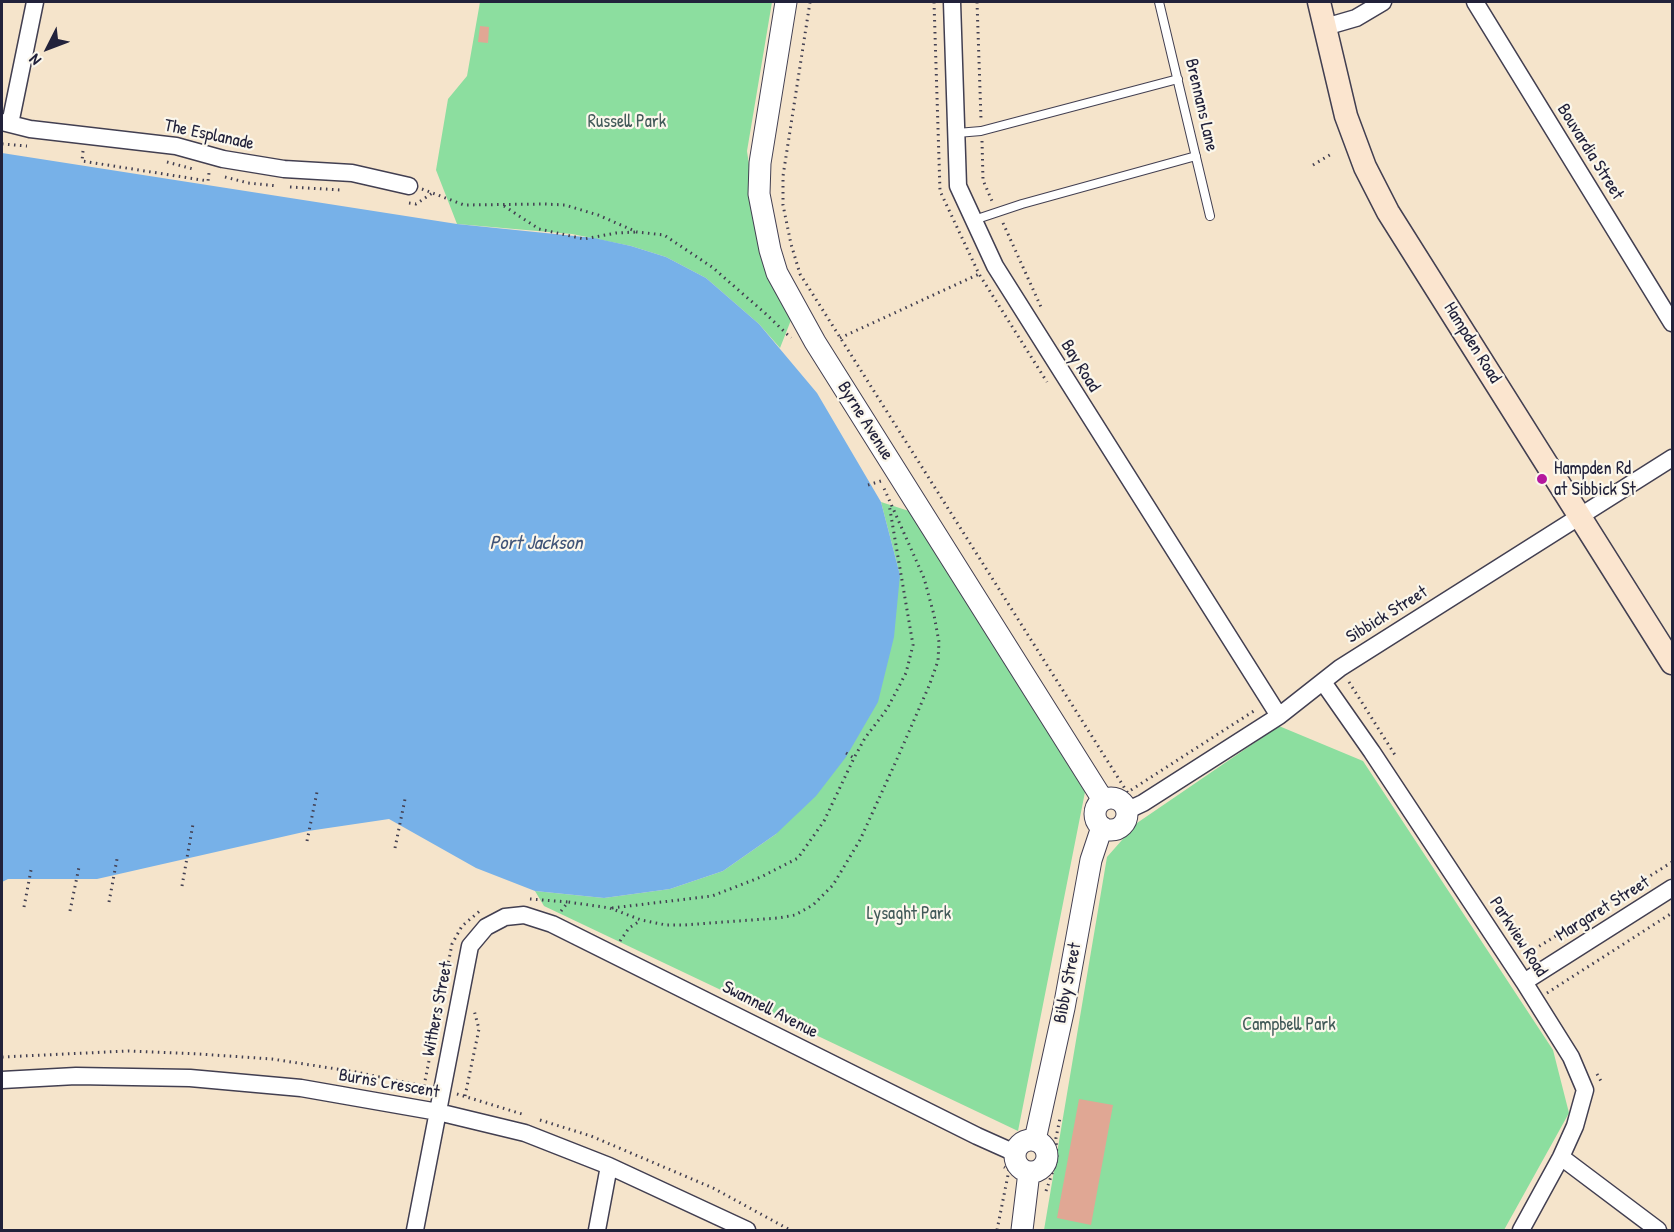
<!DOCTYPE html>
<html>
<head>
<meta charset="utf-8">
<style>
	body { margin:0 }
	#map { position:relative; width:1674px; height:1232px; overflow:hidden; background:#f5e4cb; font-family:"Patrick Hand",sans-serif }
	canvas { display:block }
	.frame { position:absolute; inset:0; border:3px solid #22223b; pointer-events:none }
	.north { position:absolute; left:18px; top:18px; width:60px; height:60px; -webkit-text-stroke:4px #fbf7ec; paint-order:stroke; rotate:228deg; font-size:16px; font-weight:700; line-height:24px; text-align:center; color:#22223b }
	.north::after { content:''; display:block; margin:auto; width:21px; height:27px; background:#22223b; clip-path:polygon(50% 0,100% 100%,50% 72%,0 100%) }
</style>
</head>
<body>
<div id="map">
<canvas width="1674" height="1232"></canvas>
<div class="frame"></div>
<div class="north">N</div>
</div>
<script>
const ctx = document.querySelector('canvas').getContext('2d');
ctx.lineJoin = 'round';
function fillPath(path, color) { ctx.fillStyle = color; ctx.fill(path, 'evenodd'); }
const poly = rows => new Path2D(rows.map(r => 'M' + r).join(''));
function strokePath(path, color, width, dash) { ctx.strokeStyle = color; ctx.lineWidth = width; ctx.lineCap = dash ? 'butt' : 'round'; ctx.setLineDash(dash || []); ctx.stroke(path); }
function write(font, color, halo, rows, align = 'center') {
  ctx.font = font + ' "Patrick Hand",sans-serif'; ctx.lineWidth = 4.5; ctx.setLineDash([]); ctx.textBaseline = 'middle'; ctx.strokeStyle = halo; ctx.fillStyle = color; for (const [text, x, y, turn = 0] of rows) {
    ctx.save(); ctx.translate(x, y); ctx.rotate((+turn || 0) * Math.PI / 180); ctx.textAlign = isNaN(turn) ? turn : align; if (halo) ctx.strokeText(text, 0, 0); ctx.fillText(text, 0, 0); ctx.restore();
  }
}
fillPath(poly([
	[480,2,772,2,747,151,761,247,791,320,780,348,759,324,706,278,666,257,631,246,572,234,457,224,436,170,448,99,467,76],
	[881,502,909,511,1085,792,1018,1131,544,906,535,891,604,898,670,889,723,871,776,834,900,575],
	[1279,726,1363,761,1553,1050,1569,1113,1504,1230,1044,1230,1107,857,1137,823]
]), '#8cde9f');
fillPath(poly([
	[2,153,457,224,594,238,631,246,666,257,706,278,759,324,817,393,881,502,900,575,894,637,878,702,846,757,816,796,776,834,723,871,670,889,604,898,535,891,476,868,389,819,308,831,97,879,8,879,2,882]
]), '#77b1e8');
fillPath(poly([
	[480,26,489,27,488,43,478,42],
	[1079,1099,1113,1105,1091,1225,1057,1218]
]), '#e0a794');
const service = poly([
	[1159,2,1210,216],
	[957,133,981,131,1178,79],
	[974,220,1022,204,1196,156]
]);
const minor = poly([
	[952,2,958,186,995,266,1279,716],
	[1475,2,1672,323],
	[1325,27,1356,18,1383,2],
	[2,122,30,129,176,146,223,159,284,169,352,173,409,186],
	[10,124,35,2],
	[1323,682,1372,752,1524,982,1571,1057,1585,1090,1575,1126,1561,1157,1521,1230],
	[1126,811,1143,803,1279,716,1340,668,1672,458],
	[1524,982,1672,888],
	[2,1080,76,1076,190,1078,301,1088,438,1112,525,1133,609,1166,747,1230],
	[1561,1157,1658,1230],
	[415,1230,470,946,486,927,505,917,524,915,552,924,977,1136,1015,1153],
	[597,1230,609,1166]
]);
const tertiary = poly([
	[786,2,760,163,759,194,770,250,777,273,815,342,1103,800],
	'1095 814a16 16 0 1 1 32 0a16 16 0 1 1-32 0Z',
	'1015 1156a16 16 0 1 1 32 0a16 16 0 1 1-32 0Z',
	[1035,1140,1064,1008,1091,860,1102,827],
	[1022,1230,1029,1172]
]);
const secondary = poly([
	[1319,2,1346,116,1365,167,1388,212,1672,663]
]);
strokePath(service, '#423f51', 10);
strokePath(minor, '#423f51', 19);
strokePath(tertiary, '#423f51', 23);
strokePath(secondary, '#423f51', 25);
strokePath(poly([
	[810,2,783,176,783,205,791,244,800,274,1129,795],
	[934,2,940,191,979,274,1047,382],
	[977,2,981,119],
	[982,141,983,180,992,201],
	[2,144,27,146],
	[83,151,82,161,208,181,209,173],
	[167,162,193,169],
	[1313,165,1333,153],
	[225,177,248,183,278,186],
	[290,187,341,190],
	[422,189,464,205,545,204,565,205,598,215,637,232,664,235,712,267,766,314,791,338],
	[409,203,416,204,434,192],
	[504,206,539,229,584,239,616,233,636,232],
	[1003,223,1041,307],
	[840,338,979,274],
	[868,485,881,481],
	[1349,682,1395,755],
	[846,753,854,758],
	[1131,790,1257,709],
	[307,841,317,792],
	[395,848,405,799],
	[182,886,193,824],
	[530,899,568,902],
	[109,902,117,859],
	[24,907,31,870],
	[612,908,712,896,761,877,798,858,824,821,854,758,865,738,887,709,906,673,913,645,889,504],
	[70,911,79,867],
	[561,911,568,902,610,908,641,920,666,925,684,925,778,918,795,915,813,905,833,885,860,840,897,759,929,686,938,661,939,642,934,615,924,578,883,486],
	[620,941,629,928,640,921],
	[1524,956,1672,862],
	[1547,993,1672,913],
	[2,1057,128,1051,199,1054,272,1059,356,1072,428,1087],
	[1597,1074,1602,1083],
	[424,1086,452,944,462,926,481,910],
	[457,1094,522,1114],
	[465,1096,479,1029,474,1010],
	[540,1120,591,1136,713,1188,790,1230],
	[1046,1191,1057,1159,1056,1138,1060,1118],
	[997,1230,1009,1170,1004,1167]
]), '#423f51', 3, [1.5, 4.5]);
strokePath(service, '#fff', 8);
strokePath(minor, '#fff', 16);
strokePath(tertiary, '#fff', 21);
strokePath(secondary, '#fbe5cf', 22);
for (const [x, y, r, color] of [
	[1542,479,6,"#b5179e"]
]) { const dot = new Path2D(); dot.arc(x, y, r, 0, 2 * Math.PI); ctx.fillStyle = color; ctx.fill(dot); strokePath(dot, '#fbf7ec', 2); }
write('18px', '#22223b', '#fbf7ec', [
	["Brennans Lane",1201,105,77],
	["The Esplanade",209,135,12],
	["Bouvardia Street",1590,152,58],
	["Hampden Road",1472,343,58],
	["Bay Road",1080,366,58],
	["Byrne Avenue",865,421,58],
	["Sibbick Street",1387,615,-32],
	["Margaret Street",1603,909,-32],
	["Parkview Road",1518,937,57],
	["Bibby Street",1068,983,-79],
	["Withers Street",438,1009,-79],
	["Swannell Avenue",770,1010,27],
	["Burns Crescent",389,1084,10]
]);
write('18px', '#425a59', '#fbf7ec', [
	["Russell Park",627,122],
	["Lysaght Park",909,914],
	["Campbell Park",1289,1025]
]);
write('18px', '#22223b', '#fbf7ec', [
	["Hampden Rd",1554,469],
	["at Sibbick St",1554,490]
], 'left');
write('italic 20px', '#405478', '#fbf7ec', [
	["Port Jackson",536,544]
]);
</script>
</body>
</html>
